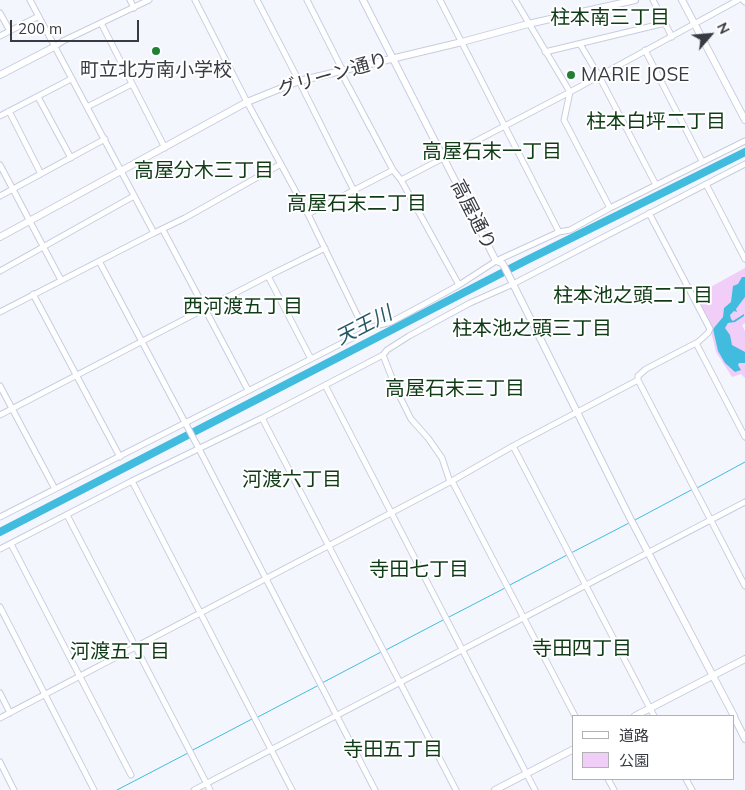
<!DOCTYPE html>
<html>
<head>
<meta charset="utf-8">
<style>
	body { margin:0 }
	#map { position:relative; width:745px; height:790px; overflow:hidden; background:#f4f6fe; font-family:Mulish,"Noto Sans JP",sans-serif }
	canvas { display:block }
	.legend { position:absolute; left:572px; top:715px; width:162px; height:65px; box-sizing:border-box; background:#fff; border:1px solid #b0b1b4; margin:0; padding:6px 9px; list-style:none; font-size:15px; color:#393b43 }
	.legend li { display:flex; align-items:center; gap:10px; height:25px }
	.legend b { width:25px; border:1px solid #b0b1b4 }
	.north { position:absolute; left:685px; top:10px; width:50px; height:50px; -webkit-text-stroke:4px #fff; paint-order:stroke; rotate:63deg; font-size:14px; font-weight:700; line-height:20px; text-align:center; color:#393b43 }
	.north::after { content:''; display:block; margin:auto; width:18px; height:22px; background:#393b43; clip-path:polygon(50% 0,100% 100%,50% 72%,0 100%) }
	.scale { position:absolute; left:10px; top:20px; width:129px; height:22px; box-sizing:border-box; border:2px solid #393b43; border-top:0; padding-left:6px; font-size:15px; line-height:18px; white-space:nowrap; color:#393b43; -webkit-text-stroke:4px #fff; paint-order:stroke }
</style>
</head>
<body>
<div id="map">
<canvas width="745" height="790"></canvas>
<ul class="legend">
<li><b style="height:6px;background:#fff"></b>道路</li>
<li><b style="height:14px;background:#f1cef8"></b>公園</li>
</ul>
<div class="north">N</div>
<div class="scale">200 m</div>
</div>
<script>
const ctx = document.querySelector('canvas').getContext('2d');
ctx.lineJoin = 'round';
function fillPath(path, color) { ctx.fillStyle = color; ctx.fill(path, 'evenodd'); }
const poly = rows => new Path2D(rows.map(r => 'M' + r).join(''));
function strokePath(path, color, width, dash) { ctx.strokeStyle = color; ctx.lineWidth = width; ctx.lineCap = dash ? 'butt' : 'round'; ctx.setLineDash(dash || []); ctx.stroke(path); }
function write(font, color, halo, rows, align = 'center') {
  ctx.font = font + ' Mulish,"Noto Sans JP",sans-serif'; ctx.lineWidth = 4; ctx.setLineDash([]); ctx.textBaseline = 'middle'; ctx.strokeStyle = halo; ctx.fillStyle = color; for (const [text, x, y, turn = 0] of rows) {
    ctx.save(); ctx.translate(x, y); ctx.rotate((+turn || 0) * Math.PI / 180); ctx.textAlign = isNaN(turn) ? turn : align; if (halo) ctx.strokeText(text, 0, 0); ctx.fillText(text, 0, 0); ctx.restore();
  }
}
fillPath(poly([
	[745,268,745,323,742,325,745,331,745,378,741,374,732,377,716,352,710,327,694,296]
]), '#f1cef8');
fillPath(poly([
	[742,277,745,277,745,297,736,309,737,312,734,311,730,315,731,319,733,321,744,314,744,316,735,322,728,323,725,328,730,335,732,345,745,352,745,363,739,363,738,365,741,370,735,372,725,363,718,351,713,329,723,317,724,308,731,302,733,286,738,284]
]), '#42bcde');
strokePath(poly([
	[697,488,745,462],
	[635,520,693,489],
	[571,553,629,523],
	[508,586,567,555],
	[449,617,505,588],
	[384,651,445,619],
	[322,683,381,652],
	[256,718,319,685],
	[191,751,252,719],
	[117,790,188,753]
]), '#42bcde', 1);
strokePath(poly([
	[0,532,525,261,745,152]
]), '#42bcde', 8);
const minor = poly([
	[30,0,154,233],
	[130,0,134,8],
	[195,0,247,102,308,214,364,329],
	[257,0,299,81,354,191],
	[307,0,343,71,344,78,393,170,401,180,459,285],
	[440,0,559,232],
	[515,0,570,92,564,120,610,208],
	[653,0,672,37],
	[743,0,745,2],
	[0,13,10,31],
	[101,23,165,148],
	[0,36,37,17],
	[580,44,599,76,656,185],
	[54,47,63,41,149,0],
	[645,50,702,161],
	[545,52,665,23],
	[38,97,71,158],
	[87,107,132,84],
	[9,111,41,174],
	[0,116,71,79],
	[0,165,61,280],
	[401,180,570,92,738,0],
	[706,184,745,259],
	[0,196,105,139],
	[308,214,393,170],
	[163,230,248,390],
	[99,261,197,445,375,790],
	[0,271,134,196],
	[268,276,311,359],
	[33,294,120,457],
	[0,312,154,233,185,218,281,164],
	[696,343,745,437],
	[383,355,397,391,411,419,428,438,442,458,450,482],
	[638,380,745,586],
	[325,385,535,790],
	[0,386,55,489],
	[0,415,268,276,325,248],
	[262,418,456,790],
	[513,446,654,716],
	[132,481,292,790],
	[452,481,575,716],
	[67,515,210,790],
	[0,517,362,333,364,329,391,322,421,306,459,285,496,261,559,232,570,230,610,208,745,141],
	[11,544,131,775],
	[0,549,132,481,262,418,383,355,387,350,409,336,470,303,513,284,745,164],
	[0,607,94,790],
	[0,693,10,713],
	[0,718,450,482,513,446,638,380,638,376,646,369,698,342,708,333,710,329,649,213],
	[0,762,14,790],
	[608,779,614,790],
	[686,779,692,790],
	[194,790,745,502]
]);
const tertiary = poly([
	[363,0,496,261,502,263,504,266,630,518,734,716],
	[682,0,745,120],
	[0,75,54,47],
	[0,237,247,102,299,81,462,42,528,24,635,0],
	[635,716,745,659],
	[734,717,745,739],
	[495,790,574,749]
]);
strokePath(minor, '#c7cde0', 7);
strokePath(tertiary, '#c7cde0', 8);
strokePath(minor, '#fff', 5);
strokePath(tertiary, '#fff', 6);
for (const [x, y, r, color] of [
	[156,51,5,"#218133"],
	[571,75,5,"#218133"]
]) { const dot = new Path2D(); dot.arc(x, y, r, 0, 2 * Math.PI); ctx.fillStyle = color; ctx.fill(dot); strokePath(dot, '#fff', 2); }
write('19px', '#393b43', '#fff', [
	["町立北方南小学校",156,70],
	["MARIE JOSE",581,75,"left"]
]);
write('19px', '#393b43', '#fff', [
	["グリーン通り",333,75,-16],
	["高屋通り",473,215,63]
]);
write('20px', '#0f3c16', '#fff', [
	["柱本南三丁目",610,18],
	["柱本白坪二丁目",656,122],
	["高屋石末一丁目",492,152],
	["高屋分木三丁目",204,171],
	["高屋石末二丁目",357,204],
	["柱本池之頭二丁目",633,296],
	["西河渡五丁目",243,307],
	["柱本池之頭三丁目",532,329],
	["高屋石末三丁目",455,389],
	["河渡六丁目",292,480],
	["寺田七丁目",419,570],
	["寺田四丁目",582,649],
	["河渡五丁目",120,652],
	["寺田五丁目",393,750]
]);
write('italic 20px', '#275867', '#fff', [
	["天王川",364,326,-27]
]);
</script>
</body>
</html>
